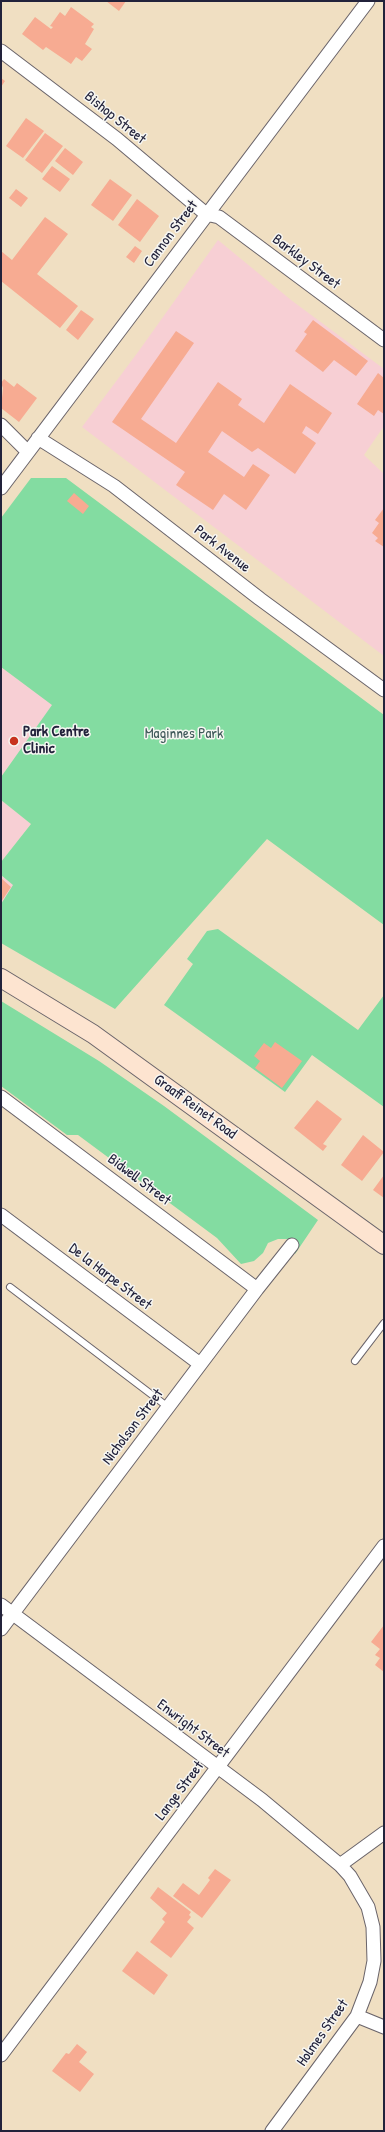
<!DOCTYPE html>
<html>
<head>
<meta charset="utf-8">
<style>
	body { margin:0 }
	#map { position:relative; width:385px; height:2132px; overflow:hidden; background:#f0dfc2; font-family:"Patrick Hand",sans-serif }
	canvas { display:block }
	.frame { position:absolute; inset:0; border:2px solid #22223b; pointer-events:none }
</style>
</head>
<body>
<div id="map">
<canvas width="385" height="2132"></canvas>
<div class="frame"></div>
</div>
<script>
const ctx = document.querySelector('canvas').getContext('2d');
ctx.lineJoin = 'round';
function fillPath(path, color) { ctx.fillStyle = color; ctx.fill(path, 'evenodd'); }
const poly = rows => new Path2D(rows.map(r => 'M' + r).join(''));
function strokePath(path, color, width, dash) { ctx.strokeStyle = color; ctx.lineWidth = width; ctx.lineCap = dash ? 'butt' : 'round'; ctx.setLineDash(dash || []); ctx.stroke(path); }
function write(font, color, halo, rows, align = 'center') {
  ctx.font = font + ' "Patrick Hand",sans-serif'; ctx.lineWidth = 3; ctx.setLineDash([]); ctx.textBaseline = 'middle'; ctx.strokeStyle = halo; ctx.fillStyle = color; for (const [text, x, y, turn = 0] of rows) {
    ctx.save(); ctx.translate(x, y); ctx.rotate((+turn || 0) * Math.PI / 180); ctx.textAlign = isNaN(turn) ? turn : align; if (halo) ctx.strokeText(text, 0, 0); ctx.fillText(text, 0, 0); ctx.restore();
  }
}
fillPath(poly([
	[218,240,291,300,384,369,384,426,364,455,384,474,384,656,82,427,138,352],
	[1,667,53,705,1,777],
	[1,800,31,824,1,862],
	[1,875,14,885,1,904]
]), '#f7cfd4');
fillPath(poly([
	[31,478,66,478,384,715,384,925,267,839,115,1009,1,943,1,904,13,885,1,875,1,862,31,824,1,800,1,777,52,705,1,667,1,518],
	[218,929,358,1030,384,995,384,1107,312,1055,285,1092,164,1005,193,964,187,959,207,931],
	[1,1001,99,1061,164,1106,318,1220,295,1254,292,1243,287,1239,278,1239,268,1243,263,1253,254,1261,241,1264,217,1238,78,1135,67,1135,1,1086]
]), '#83dca1');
fillPath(poly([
	[106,1,126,1,119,11],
	[71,7,94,24,91,27,94,29,85,44,92,49,82,61,76,57,71,64,46,47,43,50,22,34,35,17,51,29,53,27,50,26,60,12,65,16],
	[1,78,5,81,1,87],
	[26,118,44,131,23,158,6,146],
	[45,133,63,146,42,173,25,160],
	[65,148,83,162,73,175,55,161],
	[52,166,70,179,60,192,42,179],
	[110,179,132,195,113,221,91,205],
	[16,189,28,198,21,207,9,198],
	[137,199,159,216,140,242,118,225],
	[45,217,68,234,37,274,78,306,60,328,1,281,1,251,12,260],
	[135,246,142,251,134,263,126,257],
	[81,310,94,319,78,340,66,330],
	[313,320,368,361,356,376,334,360,323,372,295,351,307,334,304,332],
	[176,331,194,343,141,419,176,443,218,382,242,399,238,405,264,423,290,384,332,413,318,434,306,426,302,433,316,443,295,474,258,448,252,452,222,431,208,452,244,477,253,464,270,475,246,510,224,494,213,510,176,485,185,472,112,422],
	[378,373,384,378,384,414,378,410,374,416,357,404],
	[4,379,14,387,17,383,37,398,19,422,1,408,3,388,1,383],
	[74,493,89,506,83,514,67,501],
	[384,508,384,547,375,541,378,538,372,533,379,523,375,520],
	[1,878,11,887,1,902],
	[275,1042,302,1061,282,1088,255,1068,260,1061,254,1056,264,1043,271,1048],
	[317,1100,342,1119,323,1144,327,1146,323,1151,294,1128],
	[363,1135,384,1152,362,1181,341,1165],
	[384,1175,384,1198,373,1190],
	[384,1625,384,1672,375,1665,380,1658,375,1655,380,1649,371,1642],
	[215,1869,231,1880,202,1918,173,1896,183,1883,199,1895,210,1880,208,1878],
	[158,1887,191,1912,189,1915,191,1917,187,1922,194,1928,171,1958,150,1942,165,1922,162,1919,167,1913,150,1898],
	[137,1951,168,1975,154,1995,122,1971],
	[77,2044,87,2052,79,2062,94,2074,80,2092,52,2071,66,2053,69,2054]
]), '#f7ab92');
const lane = poly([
	[10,1287,168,1407],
	[355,1361,384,1323]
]);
const street = poly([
	[1,51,117,139,206,214,219,217,384,340],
	[1,425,28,452],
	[38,438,114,486,260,599,384,690],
	[1,488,368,1],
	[1,1097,257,1289],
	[1,1215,200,1364],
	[1,1605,262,1800,340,1865,350,1876,368,1907,373,1927,374,1961,370,1982,357,2016,272,2131],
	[1,1629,257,1289,292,1245],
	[340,1865,384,1833],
	[357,2016,384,2027],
	[1,2055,384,1546]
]);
const secondary = poly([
	[1,978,93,1034,384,1245]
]);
strokePath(lane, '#6a646a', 8);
strokePath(street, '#6a646a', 15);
strokePath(secondary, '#6a646a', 20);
strokePath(lane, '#fff', 6);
strokePath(street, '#fff', 13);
strokePath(secondary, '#fde4d0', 18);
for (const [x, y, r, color] of [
	[14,741,5,"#c8321e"]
]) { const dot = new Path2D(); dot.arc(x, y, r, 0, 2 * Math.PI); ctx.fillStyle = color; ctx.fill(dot); strokePath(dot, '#f6f6f2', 1.5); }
write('15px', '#22223b', '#f6f6f2', [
	["Bishop Street",115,118,39],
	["Cannon Street",171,234,-53],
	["Barkley Street",306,262,37],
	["Park Avenue",222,549,38],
	["Graaff Reinet Road",195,1107,36],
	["Bidwell Street",139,1180,37],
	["De la Harpe Street",110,1277,37],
	["Nicholson Street",133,1427,-53],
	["Enwright Street",193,1729,37],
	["Lange Street",180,1791,-53],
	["Holmes Street",323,2033,-55]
]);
write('bold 15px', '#22223b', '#f6f6f2', [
	["Park Centre",23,732],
	["Clinic",23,749]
], 'left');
write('15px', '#3f5a5a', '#f6f6f2', [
	["Maginnes Park",184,734]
]);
</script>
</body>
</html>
